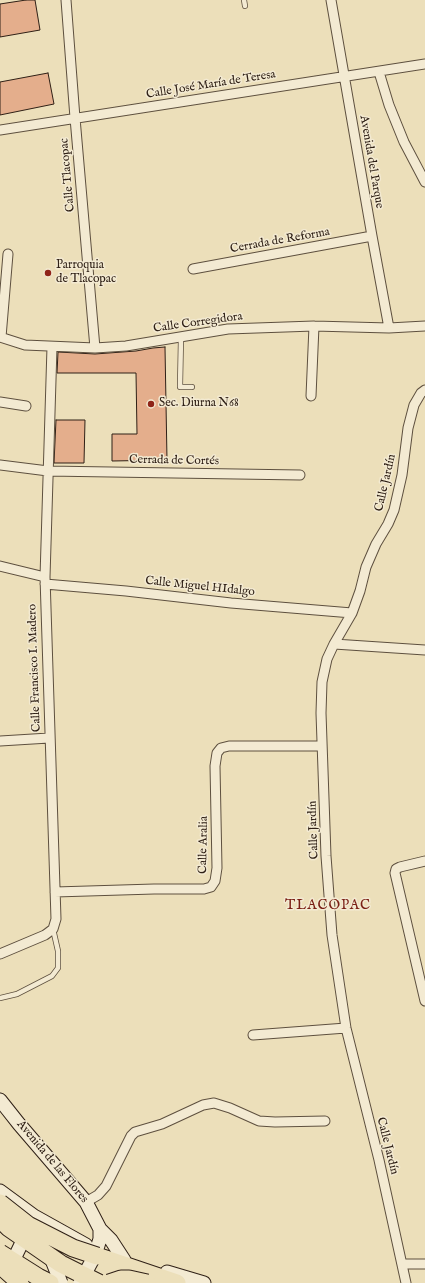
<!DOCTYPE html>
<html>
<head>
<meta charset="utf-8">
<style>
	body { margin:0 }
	canvas { display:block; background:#ecdfba }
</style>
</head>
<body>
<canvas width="425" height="1283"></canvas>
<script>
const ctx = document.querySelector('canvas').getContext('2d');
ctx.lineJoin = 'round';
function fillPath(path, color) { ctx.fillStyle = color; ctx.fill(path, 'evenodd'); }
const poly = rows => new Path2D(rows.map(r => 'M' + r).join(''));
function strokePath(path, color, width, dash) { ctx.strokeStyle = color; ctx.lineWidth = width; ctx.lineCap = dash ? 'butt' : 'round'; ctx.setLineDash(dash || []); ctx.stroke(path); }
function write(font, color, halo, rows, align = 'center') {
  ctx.font = font + ' "IM FELL English",serif'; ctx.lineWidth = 3; ctx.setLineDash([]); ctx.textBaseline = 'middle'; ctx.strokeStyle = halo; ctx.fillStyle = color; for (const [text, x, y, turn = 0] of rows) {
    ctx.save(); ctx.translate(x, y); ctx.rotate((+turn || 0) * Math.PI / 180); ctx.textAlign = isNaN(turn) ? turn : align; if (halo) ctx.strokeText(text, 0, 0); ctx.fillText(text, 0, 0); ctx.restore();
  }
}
const building = poly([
	[26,0,35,0,40,30,0,37,0,4,26,0],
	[48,73,54,104,0,115,0,82,48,73],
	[165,347,167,460,112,461,112,434,137,434,136,373,57,373,58,352,95,354,136,351,153,348,165,347],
	[56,420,85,420,84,463,54,463,56,420]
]);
fillPath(building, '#e4ae8c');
strokePath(building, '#2f2016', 1);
const lane = poly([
	[244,0,245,6],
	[181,337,180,387,192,387],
	[0,998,17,994,52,976,58,968,58,951,53,929]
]);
const street = poly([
	[66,0,75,118,95,348],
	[331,0,372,236,389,328],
	[379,72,389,105,404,142,425,182],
	[0,130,425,64],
	[193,269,372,236],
	[0,337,25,345,95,348,126,346,228,329,314,326,389,328,425,326],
	[1,337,8,254],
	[311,396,314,326],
	[0,402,26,406],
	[0,465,48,471,300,475],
	[0,566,45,577],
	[45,584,126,591,231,603,352,613],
	[334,644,425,650],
	[0,741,49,738],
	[425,861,400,867,396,869,395,873,425,1001],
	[55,892,154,889,204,889,211,887,215,881,217,868,215,766,217,753,221,748,229,746,322,746],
	[0,954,45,935,53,929,56,919,45,577,52,347],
	[253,1035,346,1028],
	[86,1202,98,1195,106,1186,131,1136,135,1132,162,1124,203,1105,214,1103,230,1108,259,1121,275,1122,325,1121],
	[403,1264,425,1264],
	[406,1283,379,1160,346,1028,332,935,326,856,321,713,322,682,327,659,334,644,352,613,360,591,366,567,376,544,388,524,394,510,402,475,408,428,414,405,421,393,425,390]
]);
const secondary = poly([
	[0,1100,19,1124,86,1202,100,1229,100,1239,95,1255],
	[0,1191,34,1216,86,1245],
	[100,1229,111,1240,124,1260],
	[167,1272,204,1283]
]);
const highway = poly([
	[33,1238,108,1276,127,1281],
	[0,1239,6,1246,31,1262,70,1276],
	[97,1256,177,1283]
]);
strokePath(lane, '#5e503f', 6);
strokePath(street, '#5e503f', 11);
strokePath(secondary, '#2f2016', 15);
strokePath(highway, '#2f2016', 19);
strokePath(lane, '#f3ead2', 4.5);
strokePath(street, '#f3ead2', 9);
strokePath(secondary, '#f3ead2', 13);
strokePath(highway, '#ecdfba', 17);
const secondaryBridge = poly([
	[50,1255,61,1283],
	[14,1259,28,1230],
	[80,1283,95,1255]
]);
const highwayBridge = poly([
	[0,1203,28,1225,73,1248,97,1256],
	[0,1219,9,1228,61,1264,99,1283],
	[0,1253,38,1277,50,1283],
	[0,1265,20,1283],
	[109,1283,121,1279,129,1279,147,1283]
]);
strokePath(secondaryBridge, '#2f2016', 15, []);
strokePath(highwayBridge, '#2f2016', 19, []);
strokePath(secondaryBridge, '#f3ead2', 13);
strokePath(highwayBridge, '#ecdfba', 17);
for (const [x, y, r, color] of [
	[48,273,4,"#8f2418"],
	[151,404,4,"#8f2418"]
]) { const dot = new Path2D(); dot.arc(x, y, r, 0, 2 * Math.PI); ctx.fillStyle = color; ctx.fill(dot); strokePath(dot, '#f3ead2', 1.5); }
write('12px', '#2f2016', '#f3ead2', [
	["Calle José María de Teresa",211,85,-9],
	["Avenida del Parque",371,162,80],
	["Calle Tlacopac",68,175,-95],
	["Cerrada de Reforma",280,241,-10],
	["Calle Corregidora",198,323,-8],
	["Cerrada de Cortés",174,461,1],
	["Calle Jardín",386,483,-77],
	["Calle Miguel HIdalgo",200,587,6],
	["Calle Francisco I. Madero",35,668,-92],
	["Calle Jardín",314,830,-92],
	["Calle Aralia",204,845,-89],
	["Calle Jardín",387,1146,76],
	["Avenida de las Flores",52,1162,50]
]);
write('12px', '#2f2016', '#f3ead2', [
	["Parroquia",56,266],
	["de Tlacopac",56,280],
	["Sec. Diurna N68",159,404]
], 'left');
ctx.letterSpacing = '1px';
write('14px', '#7a1f14', '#f3ead2', [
	["TLACOPAC",328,906]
]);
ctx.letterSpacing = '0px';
</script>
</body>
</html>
